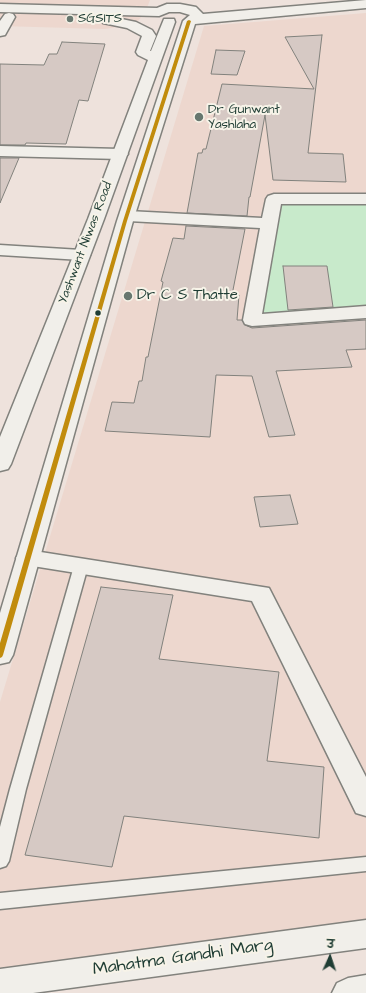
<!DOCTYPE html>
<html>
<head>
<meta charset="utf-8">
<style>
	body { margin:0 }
	#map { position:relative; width:366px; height:993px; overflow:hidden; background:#eee2dc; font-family:"Architects Daughter","Playpen Sans Deva",sans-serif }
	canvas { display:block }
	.north { position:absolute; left:310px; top:937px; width:40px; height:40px; -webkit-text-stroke:3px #f7f3e8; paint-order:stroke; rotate:3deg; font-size:11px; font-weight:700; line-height:16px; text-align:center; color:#1f3d34 }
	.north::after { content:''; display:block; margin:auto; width:14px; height:18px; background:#1f3d34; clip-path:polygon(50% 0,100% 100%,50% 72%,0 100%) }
</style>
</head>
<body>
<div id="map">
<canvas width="366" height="993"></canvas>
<div class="north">उ</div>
</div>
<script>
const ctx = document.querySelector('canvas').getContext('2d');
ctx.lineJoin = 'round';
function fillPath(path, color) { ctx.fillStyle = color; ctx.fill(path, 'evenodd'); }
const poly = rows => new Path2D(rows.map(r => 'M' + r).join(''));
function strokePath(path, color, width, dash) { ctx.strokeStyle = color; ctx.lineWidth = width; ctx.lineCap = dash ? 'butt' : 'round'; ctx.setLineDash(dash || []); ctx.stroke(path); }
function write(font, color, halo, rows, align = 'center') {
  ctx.font = font + ' "Architects Daughter",sans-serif'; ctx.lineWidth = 4; ctx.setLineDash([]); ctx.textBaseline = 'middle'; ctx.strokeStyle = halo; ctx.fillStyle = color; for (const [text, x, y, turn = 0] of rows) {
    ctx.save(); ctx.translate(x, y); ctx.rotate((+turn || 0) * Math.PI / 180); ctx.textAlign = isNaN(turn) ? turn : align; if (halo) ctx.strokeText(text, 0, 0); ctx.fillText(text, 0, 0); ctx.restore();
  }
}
fillPath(poly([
	[0,0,150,0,145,13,135,24,105,29,0,26],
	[366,13,366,926,0,971,0,702,204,26]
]), '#edd7ce');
fillPath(poly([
	[274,199,366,199,366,312,252,320]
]), '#c8eacb');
const building = poly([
	[322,35,308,153,343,154,346,182,273,180,265,115,250,197,249,197,247,216,187,213,198,153,202,153,203,149,206,149,222,84,314,89,285,37,322,35],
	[62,42,105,44,88,101,79,100,66,144,26,143,25,145,0,145,0,64,44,65,49,54,57,54,62,42],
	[216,50,245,51,237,75,211,74,216,50],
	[0,158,19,158,0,203,0,158],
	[186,226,245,229,232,295,239,295,237,320,242,320,245,325,252,328,366,320,366,349,346,350,352,367,276,371,295,435,269,437,252,376,216,375,210,437,105,431,112,402,134,403,139,381,142,381,146,357,148,357,163,282,161,281,173,238,184,239,186,226],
	[283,266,327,266,333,307,288,310,283,266],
	[290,495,298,524,260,527,254,497,290,495],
	[101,587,173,595,159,659,279,672,267,761,324,767,319,838,124,816,112,867,25,855,101,587]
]);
fillPath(building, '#d6c9c4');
strokePath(building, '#82827d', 1);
const lane = poly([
	[81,561,86,563,88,566,26,789,9,861,6,866,0,868,0,827,10,789,74,566,76,563,81,561],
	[366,857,366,871,0,909,0,893,366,857]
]);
const street = poly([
	[9,13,13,14,15,17,5,35,0,36,0,21,5,14,9,13],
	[0,146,120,149,125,151,128,154,125,157,120,159,0,156,0,146],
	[274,194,366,194,366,204,281,204,262,314,366,306,366,318,252,326,245,324,243,320,260,228,128,221,122,220,120,216,122,212,128,211,262,218,266,199,268,196,274,194],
	[0,245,81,250,87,251,90,255,87,259,81,260,0,255,0,245],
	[28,550,269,588,366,777,366,816,356,813,252,601,20,564,16,558,20,552,28,550]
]);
const secondary = poly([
	[366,0,366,8,195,24,133,221,13,655,9,662,0,664,0,613,117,221,183,21,190,15,180,12,169,12,159,16,0,12,0,4,157,8,167,4,180,4,196,7,203,14,366,0],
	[107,16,136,22,152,30,156,36,150,51,151,51,164,19,174,19,175,22,104,219,11,464,8,469,0,471,0,437,88,219,148,60,138,55,136,52,142,36,127,28,103,23,101,20,103,17,107,16],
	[366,920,366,948,33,993,0,993,0,969,366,920],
	[366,975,366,993,332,993,337,983,348,978,366,975]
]);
strokePath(lane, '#82827d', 3);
strokePath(street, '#82827d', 3);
strokePath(secondary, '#82827d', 3);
fillPath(lane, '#f1efea');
fillPath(street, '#f1efea');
fillPath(secondary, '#f1efea');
fillPath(poly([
	[189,20,191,21,127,221,3,655,2,657,0,658,0,643,123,221,187,21,189,20]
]), '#c18c0d');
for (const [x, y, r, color] of [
	[70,19,4,"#67776f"],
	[199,117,5,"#67776f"],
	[128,296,5,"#67776f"],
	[98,313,3.5,"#1f3d34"]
]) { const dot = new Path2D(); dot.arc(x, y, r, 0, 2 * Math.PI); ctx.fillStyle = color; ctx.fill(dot); strokePath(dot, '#f7f3e8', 1.5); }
write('13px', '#1f3d34', '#f7f3e8', [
	["SGSITS",78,19],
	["Dr Gunwant",208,110],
	["Yashlaha",208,125]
], 'left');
write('13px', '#1f3d34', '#f7f3e8', [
	["Yashwant Niwas Road",86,243,-69]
]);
write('15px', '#1f3d34', '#f7f3e8', [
	["Dr C S Thatte",137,296]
], 'left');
write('18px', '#1f3d34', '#f7f3e8', [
	["Mahatma Gandhi Marg",183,958,-8]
]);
</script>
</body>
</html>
